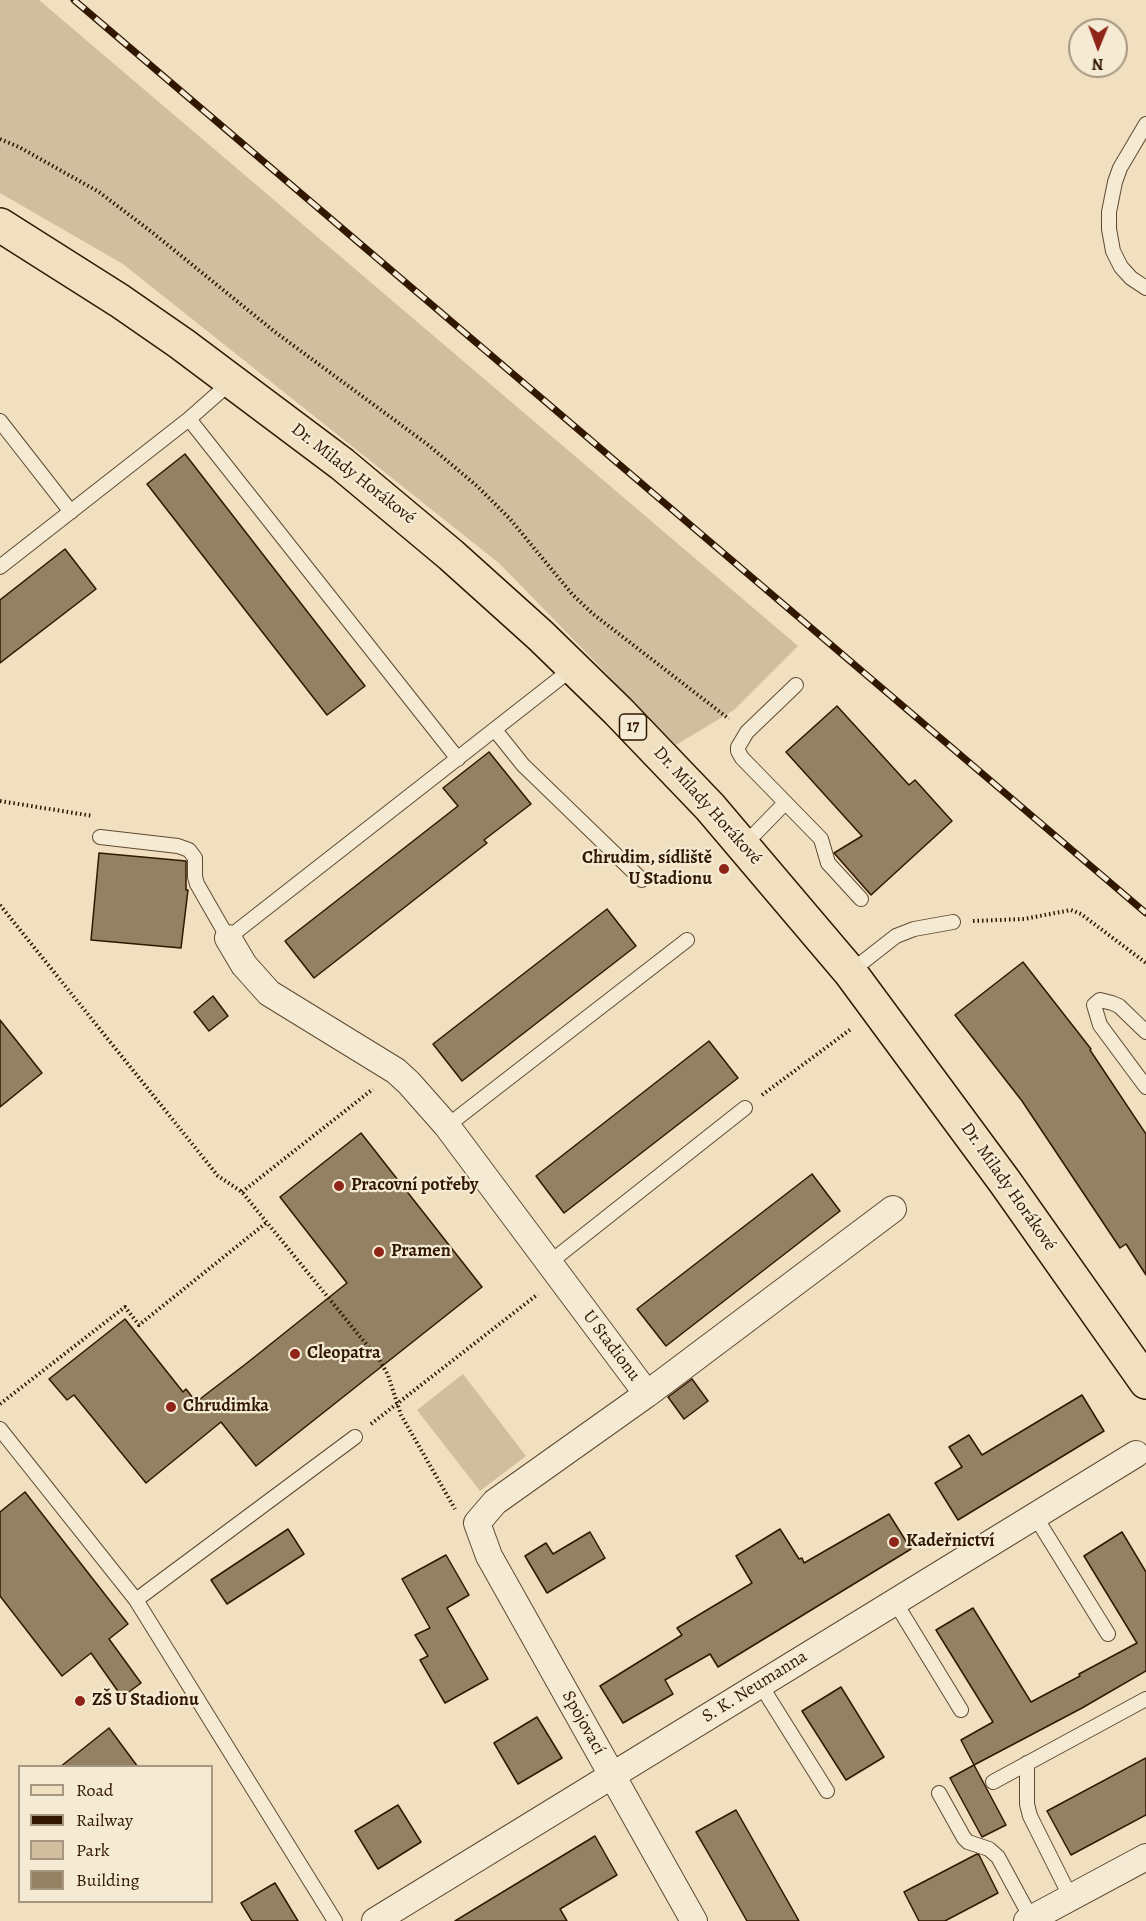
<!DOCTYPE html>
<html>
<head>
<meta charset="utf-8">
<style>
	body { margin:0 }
	#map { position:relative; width:1146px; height:1921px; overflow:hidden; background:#f0e0bf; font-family:Alegreya,serif }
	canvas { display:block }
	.legend { position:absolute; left:18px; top:1765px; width:195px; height:138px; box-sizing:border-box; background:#f5ebd5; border:2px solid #a79680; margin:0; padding:8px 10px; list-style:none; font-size:18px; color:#311700 }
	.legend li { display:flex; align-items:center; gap:12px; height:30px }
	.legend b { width:30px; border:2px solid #a79680 }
	.north { position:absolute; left:1068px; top:18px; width:60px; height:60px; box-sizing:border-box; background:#f5ebd5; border:2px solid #a79680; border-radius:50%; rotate:181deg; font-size:16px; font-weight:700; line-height:24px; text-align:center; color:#311700 }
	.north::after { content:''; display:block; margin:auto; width:21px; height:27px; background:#8f2418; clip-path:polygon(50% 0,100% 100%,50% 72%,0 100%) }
</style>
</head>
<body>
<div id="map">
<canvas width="1146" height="1921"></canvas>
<ul class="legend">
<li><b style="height:8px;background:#f0e0bf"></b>Road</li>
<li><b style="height:8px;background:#311700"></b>Railway</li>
<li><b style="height:16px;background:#d0be9f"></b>Park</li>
<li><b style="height:16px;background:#948063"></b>Building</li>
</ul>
<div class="north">N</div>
</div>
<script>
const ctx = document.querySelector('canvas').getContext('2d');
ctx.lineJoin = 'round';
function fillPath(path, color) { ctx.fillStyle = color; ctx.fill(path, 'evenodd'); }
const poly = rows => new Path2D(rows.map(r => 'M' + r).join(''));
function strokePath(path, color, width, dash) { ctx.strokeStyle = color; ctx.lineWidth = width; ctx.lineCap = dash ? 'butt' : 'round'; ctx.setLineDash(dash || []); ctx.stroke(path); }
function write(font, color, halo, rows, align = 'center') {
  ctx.font = font + ' Alegreya,serif'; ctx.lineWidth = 4.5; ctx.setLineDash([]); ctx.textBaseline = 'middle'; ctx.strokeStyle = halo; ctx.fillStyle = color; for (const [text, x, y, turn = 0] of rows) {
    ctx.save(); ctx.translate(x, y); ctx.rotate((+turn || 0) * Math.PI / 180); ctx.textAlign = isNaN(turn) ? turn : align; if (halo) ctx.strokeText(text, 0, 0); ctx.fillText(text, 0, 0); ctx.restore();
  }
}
fillPath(poly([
	[0,0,39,0,798,646,734,710,676,745,500,564,123,264,0,193],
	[463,1374,526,1456,480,1491,417,1410]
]), '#d0be9f');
const building = poly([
	[185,454,365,686,327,715,147,484,185,454],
	[65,549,96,589,0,663,0,600,65,549],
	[837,706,909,785,915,780,952,821,871,895,834,853,862,836,786,752,837,706],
	[489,752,531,804,484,840,487,843,314,978,285,941,458,806,443,788,489,752],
	[99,853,186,861,186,890,188,890,181,948,91,940,99,853],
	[607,909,636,946,462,1081,433,1044,607,909],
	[1023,962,1091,1049,1090,1050,1146,1134,1146,1275,1126,1244,1120,1248,1022,1101,955,1015,1023,962],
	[213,996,228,1016,209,1031,194,1012,213,996],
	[0,1020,42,1073,0,1107,0,1020],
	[709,1041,738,1078,564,1213,536,1176,709,1041],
	[361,1133,482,1287,256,1466,221,1422,146,1483,74,1395,67,1400,49,1379,125,1319,183,1392,186,1389,196,1402,247,1363,347,1283,280,1197,361,1133],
	[812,1174,840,1211,666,1346,637,1309,812,1174],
	[692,1379,708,1401,684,1419,668,1397,692,1379],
	[1082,1395,1104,1431,958,1520,935,1483,962,1467,949,1447,969,1435,982,1455,1082,1395],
	[25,1492,128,1624,109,1639,141,1683,122,1697,91,1653,62,1676,0,1596,0,1512,25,1492],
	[889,1514,911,1549,718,1667,710,1654,665,1680,673,1694,623,1723,600,1686,682,1635,677,1628,752,1583,736,1556,780,1529,799,1559,802,1558,804,1563,889,1514],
	[288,1529,304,1554,227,1604,211,1580,288,1529],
	[590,1532,605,1558,547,1593,525,1556,546,1543,553,1554,590,1532],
	[1122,1532,1146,1572,1146,1671,1082,1708,974,1765,1006,1825,982,1837,950,1778,974,1765,961,1740,993,1722,936,1630,973,1608,1031,1702,1080,1676,1079,1674,1137,1643,1084,1556,1122,1532],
	[446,1555,469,1595,447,1608,488,1679,445,1703,420,1660,428,1656,415,1635,430,1628,402,1579,446,1555],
	[841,1687,884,1757,846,1780,802,1711,841,1687],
	[537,1717,562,1758,518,1784,494,1743,537,1717],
	[109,1728,138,1767,60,1767,109,1728],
	[1146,1758,1146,1815,1071,1855,1047,1811,1146,1758],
	[398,1805,421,1842,378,1869,355,1831,398,1805],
	[736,1810,799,1921,747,1921,718,1870,696,1832,736,1810],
	[595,1836,617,1875,560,1909,567,1921,455,1921,595,1836],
	[977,1854,979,1855,998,1893,945,1921,919,1921,904,1892,977,1854],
	[275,1883,298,1921,252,1921,241,1903,275,1883]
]);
fillPath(building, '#948063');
strokePath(building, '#311700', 1.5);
const lane = poly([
	[1146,124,1120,168,1115,182,1109,212,1109,229,1113,251,1121,267,1131,278,1146,288],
	[189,419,458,759],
	[0,421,71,512],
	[0,567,189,419,232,381],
	[796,685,747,732,738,747,738,751,742,758,821,839,828,863,861,899],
	[495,730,523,765,642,880],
	[100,837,178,846,189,850,195,858,195,877,197,884,228,938,573,668],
	[744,845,785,803],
	[850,972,896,936,914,929,953,922],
	[1146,1032,1119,1006,1112,1003,1100,1000,1094,1005,1100,1025,1146,1087],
	[447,1126,687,940],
	[549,1263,745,1108],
	[0,1429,136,1600],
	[1035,1516,1108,1634],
	[895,1602,961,1710],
	[760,1684,827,1791],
	[1027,1763,1027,1804,1030,1816,1071,1898],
	[993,1782,1146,1699],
	[939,1793,964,1838,968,1842,989,1849,998,1857,1031,1918],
	[335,1921,136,1600,355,1437]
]);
const street = poly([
	[228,938,244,965,269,993,396,1071,409,1083,447,1126,647,1394,495,1502,477,1523,489,1556,694,1921],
	[647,1394,893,1209],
	[375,1921,1136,1454],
	[1027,1921,1146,1857]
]);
const primary = poly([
	[0,225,120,301,182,344,342,464,451,555,541,636,618,711,710,807,850,972,1005,1182,1146,1382]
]);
strokePath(lane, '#614930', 16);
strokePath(street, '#614930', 28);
strokePath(primary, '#311700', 36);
strokePath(poly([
	[0,139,19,147,99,192,153,233,275,332,427,444,477,486,510,519,572,594,593,614,729,719],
	[0,801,93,816],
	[0,905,218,1176,242,1192,380,1361,388,1375,401,1415,455,1509],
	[973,921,1024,919,1071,910,1081,914,1146,963],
	[762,1095,851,1029],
	[242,1192,373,1089],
	[0,1404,125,1307,139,1325,266,1223],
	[371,1424,538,1294]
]), '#311700', 4, [1.5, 3]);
strokePath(lane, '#f5ebd5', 14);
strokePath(street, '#f5ebd5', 26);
strokePath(primary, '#f0e0bf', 33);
const rail = poly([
	[74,0,1146,913]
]);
strokePath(rail, '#311700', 7);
strokePath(rail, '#f5ebd5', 4.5, [14]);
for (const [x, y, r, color] of [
	[724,869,6,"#8f2418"],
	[339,1186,6,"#8f2418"],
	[379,1252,6,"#8f2418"],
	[295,1354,6,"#8f2418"],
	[171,1407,6,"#8f2418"],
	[894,1542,6,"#8f2418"],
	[80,1701,6,"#8f2418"]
]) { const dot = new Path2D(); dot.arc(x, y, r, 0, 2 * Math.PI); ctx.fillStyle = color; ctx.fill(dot); strokePath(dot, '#f5ebd5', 2); }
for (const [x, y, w] of [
	[633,727,27]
]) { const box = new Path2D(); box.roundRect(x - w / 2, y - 13, w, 26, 4.5); ctx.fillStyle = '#f5ebd5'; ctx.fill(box); strokePath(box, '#311700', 1.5); }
write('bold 16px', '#311700', null, [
	["17",633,727]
]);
write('18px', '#311700', '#f5ebd5', [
	["Dr. Milady Horákové",353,474,38],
	["Dr. Milady Horákové",707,806,48],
	["Dr. Milady Horákové",1008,1187,55],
	["U Stadionu",611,1346,53],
	["S. K. Neumanna",755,1687,-32],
	["Spojovací",583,1723,61]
]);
write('bold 18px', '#311700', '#f5ebd5', [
	["Chrudim, sídliště",712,859,"right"],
	["U Stadionu",712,880,"right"],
	["Pracovní potřeby",351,1186],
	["Pramen",391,1252],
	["Cleopatra",307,1354],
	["Chrudimka",183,1407],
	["Kadeřnictví",906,1542],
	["ZŠ U Stadionu",92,1701]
], 'left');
</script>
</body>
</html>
